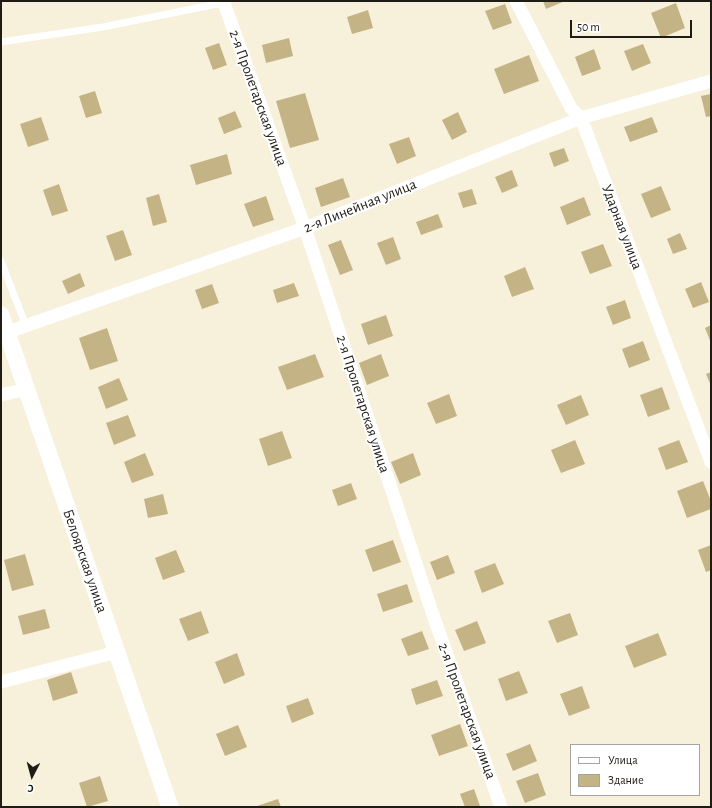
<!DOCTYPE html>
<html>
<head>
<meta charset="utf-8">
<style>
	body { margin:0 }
	#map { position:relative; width:712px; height:808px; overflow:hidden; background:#f7f0db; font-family:"Alegreya Sans",sans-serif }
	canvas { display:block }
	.frame { position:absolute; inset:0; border:2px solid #1f1c15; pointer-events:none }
	.legend { position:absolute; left:570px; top:744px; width:130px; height:52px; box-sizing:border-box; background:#fff; border:1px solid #a5a4a1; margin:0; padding:5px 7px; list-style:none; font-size:12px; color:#1f1c15 }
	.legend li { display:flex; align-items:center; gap:8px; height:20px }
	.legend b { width:20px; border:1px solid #a5a4a1 }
	.north { position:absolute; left:12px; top:756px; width:40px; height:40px; -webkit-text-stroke:3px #fff; paint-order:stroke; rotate:186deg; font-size:11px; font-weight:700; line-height:16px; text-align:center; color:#1f1c15 }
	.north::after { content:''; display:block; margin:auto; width:14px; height:18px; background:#1f1c15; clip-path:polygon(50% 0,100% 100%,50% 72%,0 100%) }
	.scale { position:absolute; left:570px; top:20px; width:122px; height:18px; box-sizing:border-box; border:2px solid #1f1c15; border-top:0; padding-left:5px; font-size:12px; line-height:14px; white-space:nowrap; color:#1f1c15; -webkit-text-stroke:3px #fff; paint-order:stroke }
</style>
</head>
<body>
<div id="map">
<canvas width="712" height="808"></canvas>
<div class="frame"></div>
<ul class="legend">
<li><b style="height:5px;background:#fff"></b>Улица</li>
<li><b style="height:11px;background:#c4b385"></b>Здание</li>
</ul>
<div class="north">С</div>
<div class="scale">50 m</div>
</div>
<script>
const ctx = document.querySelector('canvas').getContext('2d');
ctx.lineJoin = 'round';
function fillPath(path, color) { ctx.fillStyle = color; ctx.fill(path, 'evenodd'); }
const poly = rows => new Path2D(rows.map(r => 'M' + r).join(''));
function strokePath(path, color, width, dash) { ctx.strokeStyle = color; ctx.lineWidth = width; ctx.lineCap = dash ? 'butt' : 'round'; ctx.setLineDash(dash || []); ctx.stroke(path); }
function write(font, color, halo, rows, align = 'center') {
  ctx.font = font + ' "Alegreya Sans",sans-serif'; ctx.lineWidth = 4; ctx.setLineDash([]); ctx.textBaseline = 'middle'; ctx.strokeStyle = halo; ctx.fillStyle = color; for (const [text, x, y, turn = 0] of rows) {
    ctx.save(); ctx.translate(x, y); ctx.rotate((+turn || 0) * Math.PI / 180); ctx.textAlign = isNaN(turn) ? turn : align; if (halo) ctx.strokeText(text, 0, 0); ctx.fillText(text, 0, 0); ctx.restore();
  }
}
fillPath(poly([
	[543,1,565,1,546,9],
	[676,3,685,28,661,38,651,13],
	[505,4,512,23,493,30,485,11],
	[368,10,373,28,352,34,347,17],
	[289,38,293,56,266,63,262,45],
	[219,43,227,65,213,70,205,48],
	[643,44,651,63,632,71,624,51],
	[594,49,601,69,582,76,575,57],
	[529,55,539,81,504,94,494,69],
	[95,91,102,113,86,118,79,96],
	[305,93,319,140,290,148,276,101],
	[711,94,711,116,706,117,701,96],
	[235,111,242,127,224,134,218,118],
	[458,112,467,132,452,140,442,120],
	[41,117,49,140,28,147,20,124],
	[652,117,658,132,630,142,624,127],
	[409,137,416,156,397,164,389,144],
	[564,148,569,161,554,167,549,153],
	[227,154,232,174,196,185,190,165],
	[512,170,518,186,502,193,495,177],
	[343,178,350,197,321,207,315,188],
	[59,184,68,211,52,216,43,190],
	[661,186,671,210,651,218,641,194],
	[472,189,477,204,463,208,458,193],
	[159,194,167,222,153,226,146,198],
	[266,196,274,220,253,227,244,204],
	[584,197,591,215,567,225,560,207],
	[438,214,443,227,421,235,416,222],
	[123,230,132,255,115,261,106,236],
	[680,233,687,249,673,254,667,239],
	[393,237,401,259,386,265,377,243],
	[341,240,353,270,340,275,328,245],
	[603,244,612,266,590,274,581,252],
	[525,267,534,289,512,297,504,276],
	[80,273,85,286,68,294,62,281],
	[701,282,709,302,693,308,685,289],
	[294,283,299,296,277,303,273,290],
	[212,284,219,303,202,309,195,290],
	[625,300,631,318,613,325,606,307],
	[386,315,393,336,368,345,361,324],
	[711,325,711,343,705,328],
	[107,328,118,361,90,370,79,338],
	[643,341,650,360,629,368,622,349],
	[315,354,324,377,287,390,278,367],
	[381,354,389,376,367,385,359,363],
	[711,372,711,386,706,374],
	[119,378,128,400,106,409,98,387],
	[662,387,670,409,648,417,640,395],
	[449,394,457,416,436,424,427,403],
	[581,395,589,415,566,425,557,405],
	[128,415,136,436,114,445,106,423],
	[282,431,292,458,268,466,259,439],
	[575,440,585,464,561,473,551,450],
	[679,440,688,462,666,470,658,448],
	[145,453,154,475,132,483,124,462],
	[413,453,421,475,400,484,391,462],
	[703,481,711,501,711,509,687,518,677,491],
	[351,483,357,499,338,506,332,490],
	[163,494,168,514,148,518,144,499],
	[393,540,401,562,373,572,365,550],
	[711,545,711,570,706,572,698,550],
	[176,550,185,572,163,580,155,558],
	[25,554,34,585,12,591,4,560],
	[448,555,455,573,437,580,430,562],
	[495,563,504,584,482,593,474,571],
	[407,584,413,602,383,612,377,594],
	[45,609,50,628,23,635,18,616],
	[201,611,209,633,188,641,179,619],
	[570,613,578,635,557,643,548,621],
	[477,621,486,643,464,651,455,630],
	[422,631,429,649,408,656,401,639],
	[658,633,667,655,634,668,625,646],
	[237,653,245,675,224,684,215,662],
	[519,671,528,693,506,701,498,679],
	[71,672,78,693,53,701,47,680],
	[437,680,443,696,416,705,411,689],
	[582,686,590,708,569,716,560,694],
	[308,698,314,714,292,723,286,706],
	[460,724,468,746,439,756,431,735],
	[238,725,247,747,225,756,216,734],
	[530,744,537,761,513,771,506,754],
	[538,773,546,795,525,803,516,781],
	[100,776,108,801,87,807,79,783],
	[474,789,480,806,465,807,460,794],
	[278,799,281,807,254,807]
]), '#c4b385');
strokePath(poly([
	[1,42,103,27,227,2],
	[1,261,26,326]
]), '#fff', 7);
strokePath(poly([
	[516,1,571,108,581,118,711,462],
	[224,3,305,228,432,612,501,807],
	[8,332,305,228,581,118,711,81],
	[1,395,27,389],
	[1,682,117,652]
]), '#fff', 13);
strokePath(poly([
	[1,315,170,807]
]), '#fff', 17);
write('15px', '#1f1c15', '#fff', [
	["2-я Пролетарская улица",258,98,70],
	["2-я Линейная улица",360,206,-22],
	["Ударная улица",622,227,69],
	["2-я Пролетарская улица",363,404,72],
	["Белоярская улица",85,561,71],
	["2-я Пролетарская улица",467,711,70]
]);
</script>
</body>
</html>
